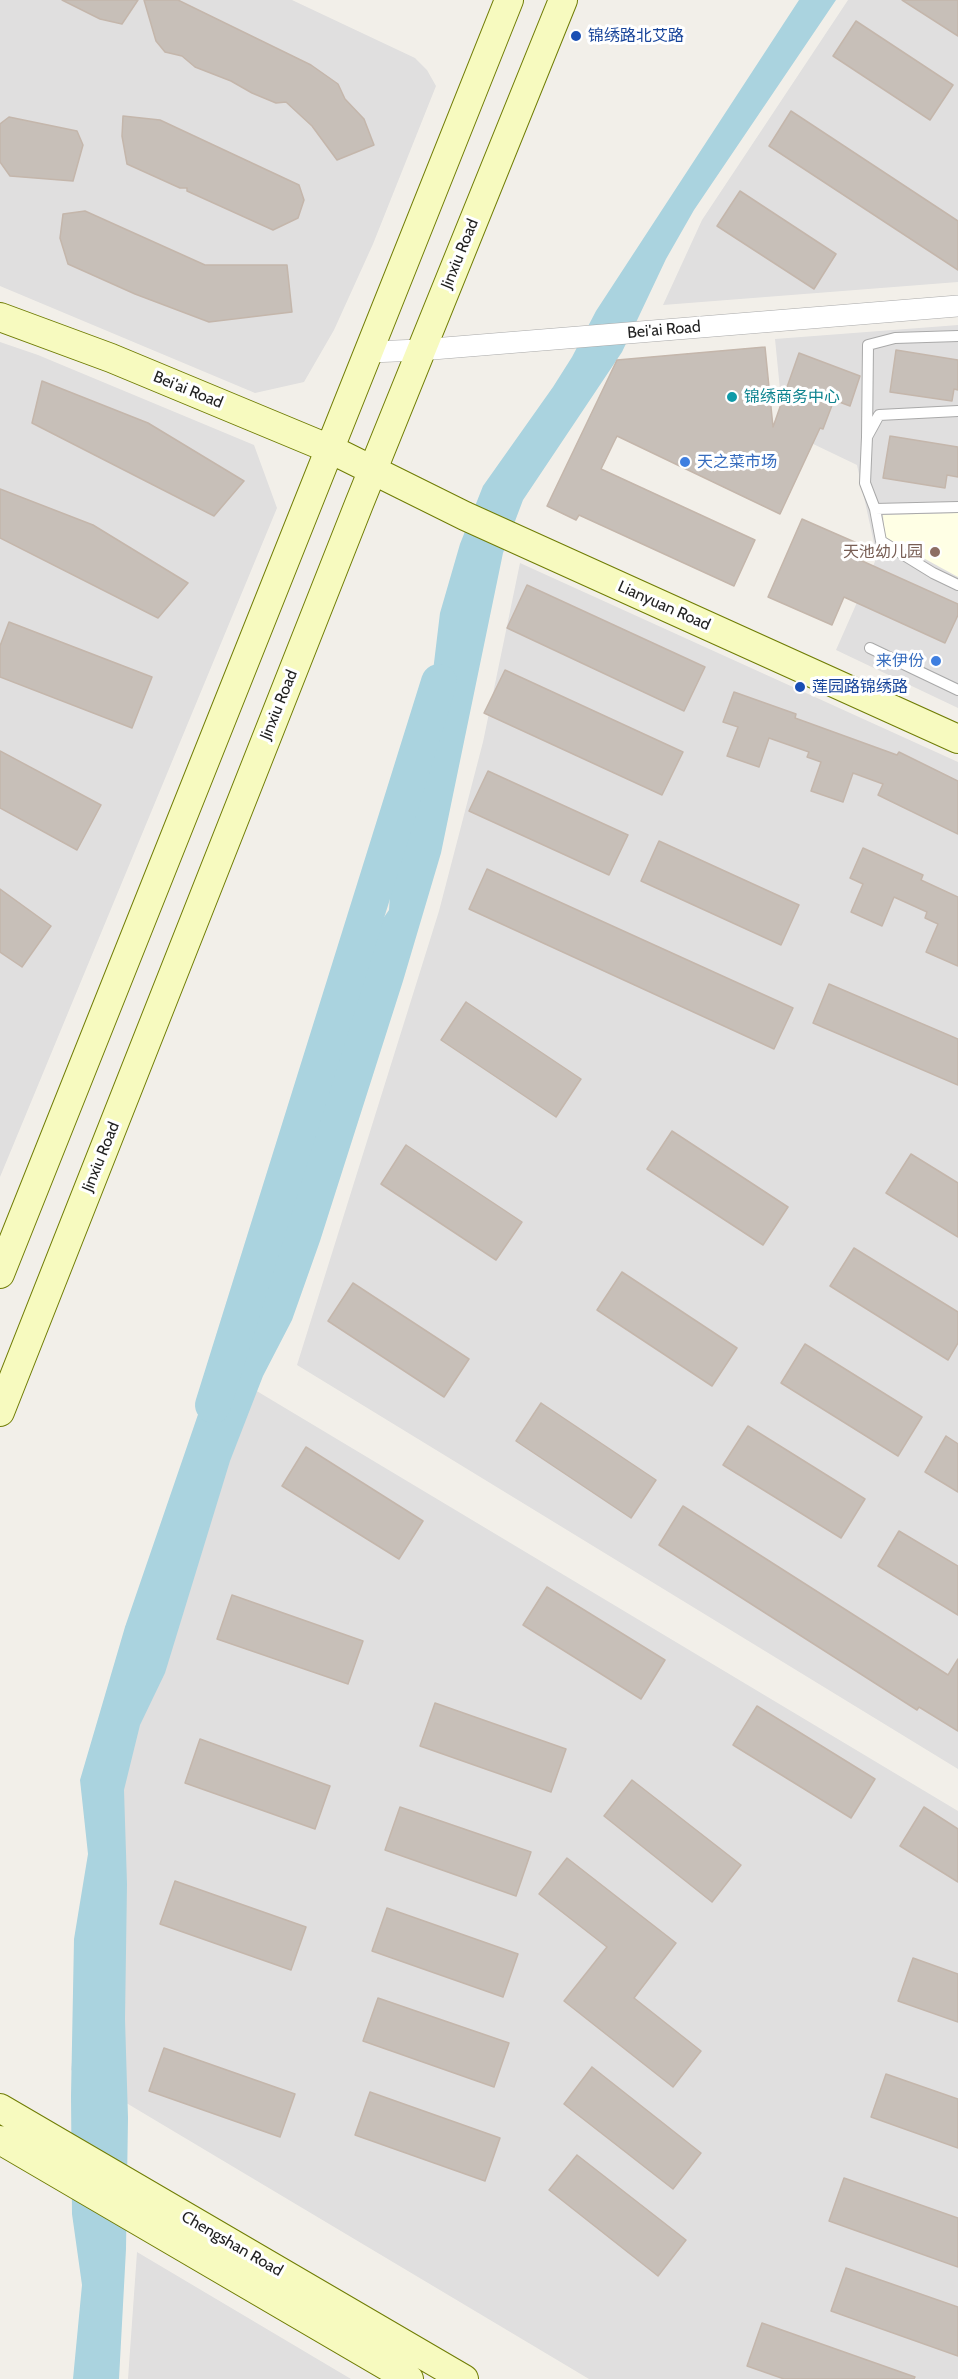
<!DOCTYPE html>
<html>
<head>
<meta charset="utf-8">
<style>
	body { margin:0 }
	canvas { display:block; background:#f2efe9 }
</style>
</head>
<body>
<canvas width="958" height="2379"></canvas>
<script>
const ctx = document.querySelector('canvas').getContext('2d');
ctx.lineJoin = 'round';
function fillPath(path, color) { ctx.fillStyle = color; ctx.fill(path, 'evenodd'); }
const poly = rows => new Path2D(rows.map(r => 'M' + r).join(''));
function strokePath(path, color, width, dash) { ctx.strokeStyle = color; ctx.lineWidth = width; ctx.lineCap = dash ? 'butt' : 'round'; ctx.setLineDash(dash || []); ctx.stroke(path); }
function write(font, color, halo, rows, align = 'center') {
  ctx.font = font + ' Cabin,"Noto Sans SC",sans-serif'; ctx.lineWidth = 6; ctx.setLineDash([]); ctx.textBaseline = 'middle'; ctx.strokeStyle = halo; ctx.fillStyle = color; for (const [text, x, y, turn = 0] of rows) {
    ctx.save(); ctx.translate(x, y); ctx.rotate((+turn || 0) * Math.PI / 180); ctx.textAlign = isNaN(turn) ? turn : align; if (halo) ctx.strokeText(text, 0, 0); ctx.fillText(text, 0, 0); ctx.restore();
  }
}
fillPath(poly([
	[0,0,292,0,415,58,427,70,436,86,373,244,334,330,304,382,255,393,0,286],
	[848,0,958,0,958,282,663,305,702,220],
	[958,325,958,708,836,650,877,557,857,465,784,430,775,339],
	[0,342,38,355,254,445,277,508,0,1177],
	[520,563,958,762,958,1769,297,1365,439,911,483,742],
	[240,1381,958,1811,958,2379,589,2379,71,2070,125,1627],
	[137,2252,351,2379,128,2379]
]), '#e0dfdf');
fillPath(poly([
	[958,513,958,577,885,537,883,515]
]), '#ffffe5');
fillPath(poly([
	[799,0,836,0,694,210,666,259,622,352,523,500,503,553,441,853,403,981,320,1241,292,1320,263,1376,230,1461,165,1673,140,1725,124,1790,127,1884,125,2019,128,2118,126,2249,119,2379,73,2379,82,2285,72,2214,71,2096,74,1939,88,1854,80,1780,125,1627,204,1397,226,1365,351,965,389,910,395,821,427,721,440,613,460,544,483,486,553,387,572,357,596,311]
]), '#aad3df');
strokePath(poly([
	[213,1405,439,682]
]), '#aad3df', 36);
const building = poly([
	[62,0,138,0,122,24,100,19,62,0],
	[144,0,178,0,311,65,338,84,345,99,364,119,374,145,337,160,312,126,286,102,276,103,252,93,231,81,195,67,182,56,165,52,156,41,144,0],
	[902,0,958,0,958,36,902,0],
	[856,21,953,85,930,120,833,56,856,21],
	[791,111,958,221,958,270,769,146,791,111],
	[123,116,160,120,299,185,304,200,298,218,273,230,187,191,187,188,180,188,127,164,122,136,123,116],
	[9,117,77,131,83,145,73,181,10,176,0,162,0,124,9,117],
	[740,191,836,254,814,289,717,226,740,191],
	[85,211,205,265,287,265,292,312,209,322,135,294,68,264,60,238,63,214,85,211],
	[765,347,773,427,799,353,860,376,850,406,834,400,823,429,820,428,780,514,617,436,601,469,755,540,734,586,579,515,576,520,547,506,617,360,765,347],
	[896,350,958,360,958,390,954,389,952,401,890,392,896,350],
	[42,381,148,423,244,481,214,516,32,423,42,381],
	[890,436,958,447,958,477,947,475,945,488,883,478,890,436],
	[0,489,93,525,188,583,158,618,0,538,0,489],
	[802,519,866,547,860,560,958,604,958,615,945,643,844,597,832,625,768,597,802,519],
	[527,585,705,667,684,711,507,628,527,585],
	[9,622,152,677,132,728,0,677,0,646,9,622],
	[505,670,683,752,662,795,484,713,505,670],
	[734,692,796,714,795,718,897,755,899,752,958,781,958,834,878,795,883,784,853,773,843,802,811,791,821,762,807,757,809,752,769,738,759,767,727,756,738,727,723,722,734,692],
	[0,751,101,805,77,850,0,808,0,751],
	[488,771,628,835,609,875,469,811,488,771],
	[659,841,799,905,781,945,641,881,659,841],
	[863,848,923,875,921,880,958,897,958,966,926,952,938,924,925,918,927,912,894,897,882,926,851,912,863,884,850,878,863,848],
	[487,869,793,1008,774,1049,469,909,487,869],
	[0,889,51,926,22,967,0,952,0,889],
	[829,984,958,1039,958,1085,813,1023,829,984],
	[466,1002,581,1079,556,1117,441,1040,466,1002],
	[672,1131,788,1207,763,1245,647,1169,672,1131],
	[406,1145,522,1222,496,1260,381,1184,406,1145],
	[911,1154,958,1183,958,1237,886,1193,911,1154],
	[854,1248,958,1312,958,1343,948,1360,830,1286,854,1248],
	[622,1272,737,1348,712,1386,597,1310,622,1272],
	[353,1283,469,1359,444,1397,328,1321,353,1283],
	[805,1344,922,1417,898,1456,781,1383,805,1344],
	[541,1403,656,1480,631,1518,516,1441,541,1403],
	[748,1426,865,1499,841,1538,723,1465,748,1426],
	[946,1436,958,1444,958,1492,925,1472,946,1436],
	[306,1447,423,1521,399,1559,282,1486,306,1447],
	[683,1506,948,1675,958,1659,958,1731,919,1707,917,1710,659,1545,683,1506],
	[899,1531,958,1566,958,1615,878,1566,899,1531],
	[547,1587,665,1660,641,1699,523,1625,547,1587],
	[232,1595,363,1641,348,1684,217,1639,232,1595],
	[435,1703,566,1749,551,1792,420,1746,435,1703],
	[757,1706,875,1779,851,1818,733,1745,757,1706],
	[200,1739,330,1786,315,1829,185,1783,200,1739],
	[632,1780,741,1865,712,1902,604,1816,632,1780],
	[400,1807,531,1852,516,1896,385,1850,400,1807],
	[924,1807,958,1829,958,1882,900,1846,924,1807],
	[567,1858,676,1943,634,1998,701,2051,673,2087,564,2001,607,1947,539,1894,567,1858],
	[175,1881,306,1927,291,1970,160,1924,175,1881],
	[387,1908,518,1954,503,1997,372,1951,387,1908],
	[913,1958,958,1974,958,2022,898,2001,913,1958],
	[378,1998,509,2043,494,2087,363,2041,378,1998],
	[164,2048,295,2094,280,2137,149,2091,164,2048],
	[592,2067,701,2153,673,2189,564,2104,592,2067],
	[886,2074,958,2099,958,2148,871,2117,886,2074],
	[370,2092,500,2138,485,2181,355,2135,370,2092],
	[577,2155,686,2240,658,2276,549,2190,577,2155],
	[844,2178,958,2218,958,2267,829,2221,844,2178],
	[846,2268,958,2307,958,2356,831,2311,846,2268],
	[762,2323,915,2377,914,2379,784,2379,747,2366,762,2323]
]);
fillPath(building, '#c7bfb8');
strokePath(building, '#c4b6ab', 1.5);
const lane = poly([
	[867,437,868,345,895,338,958,336],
	[958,507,875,509,881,541,933,573,958,585],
	[875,509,865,483,867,437,879,415,958,411],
	[870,648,958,690]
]);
const street = poly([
	[370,352,420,350,958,306]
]);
const secondary = poly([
	[0,317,111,358,330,449,465,516,958,739],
	[0,1274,509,0],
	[0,1412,359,504,563,0],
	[0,2108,464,2379],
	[0,2140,409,2379]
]);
strokePath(lane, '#a9a9a9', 12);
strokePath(street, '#a9a9a9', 22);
strokePath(secondary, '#707d05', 30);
strokePath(lane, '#fff', 10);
strokePath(street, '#fff', 21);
strokePath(secondary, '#f7fabf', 28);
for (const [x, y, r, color] of [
	[576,36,6,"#1a4fb4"],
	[732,397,6,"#0f9aa8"],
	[685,462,6,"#3f7fe0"],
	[935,552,6,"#8d6e63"],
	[936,661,6,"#3f7fe0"],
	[800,687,6,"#1a4fb4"]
]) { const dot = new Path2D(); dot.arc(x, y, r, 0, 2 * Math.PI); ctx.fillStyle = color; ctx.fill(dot); strokePath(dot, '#fff', 2); }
write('16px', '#164399', '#fff', [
	["锦绣路北艾路",588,36],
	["莲园路锦绣路",812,687]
], 'left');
write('16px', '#222', '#fff', [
	["Jinxiu Road",460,254,-68],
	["Bei'ai Road",664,330,-5],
	["Bei'ai Road",188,390,22],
	["Lianyuan Road",664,606,24],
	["Jinxiu Road",279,705,-68],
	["Jinxiu Road",101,1157,-68],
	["Chengshan Road",232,2244,30]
]);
write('16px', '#0d838f', '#fff', [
	["锦绣商务中心",744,397]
], 'left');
write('16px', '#366cbe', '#fff', [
	["天之菜市场",697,462],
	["来伊份",924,661,"right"]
], 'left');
write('16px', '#785e54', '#fff', [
	["天池幼儿园",923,552]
], 'right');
</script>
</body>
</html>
